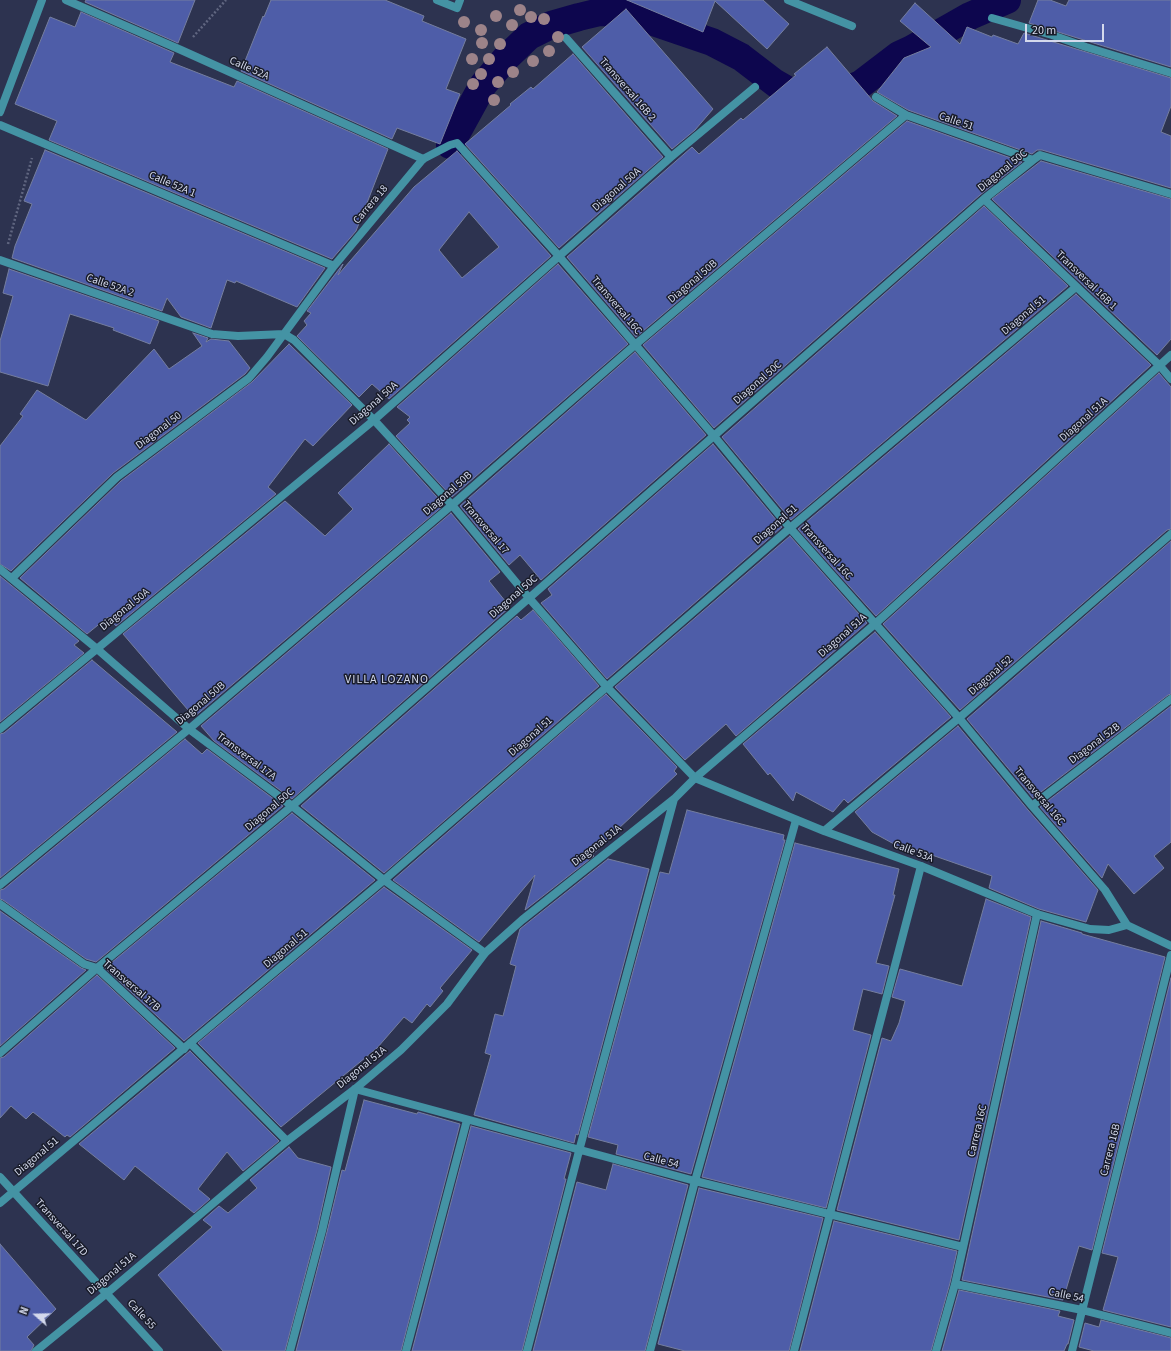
<!DOCTYPE html>
<html>
<head>
<meta charset="utf-8">
<style>
	body { margin:0 }
	#map { position:relative; width:1171px; height:1351px; overflow:hidden; background:#2d3350; font-family:"Source Sans 3",sans-serif }
	canvas { display:block }
	.north { position:absolute; left:16px; top:1295px; width:40px; height:40px; -webkit-text-stroke:3px #191c29; paint-order:stroke; rotate:290deg; font-size:11px; font-weight:700; line-height:16px; text-align:center; color:#d4d9ec }
	.north::after { content:''; display:block; margin:auto; width:14px; height:18px; background:#d4d9ec; clip-path:polygon(50% 0,100% 100%,50% 72%,0 100%) }
	.scale { position:absolute; left:1025px; top:24px; width:79px; height:18px; box-sizing:border-box; border:2px solid #d4d9ec; border-top:0; padding-left:5px; font-size:12px; line-height:14px; white-space:nowrap; color:#d4d9ec; -webkit-text-stroke:3px #191c29; paint-order:stroke }
</style>
</head>
<body>
<div id="map">
<canvas width="1171" height="1351"></canvas>
<div class="north">N</div>
<div class="scale">20 m</div>
</div>
<script>
const ctx = document.querySelector('canvas').getContext('2d');
ctx.lineJoin = 'round';
const poly = rows => new Path2D(rows.map(r => 'M' + r).join(''));
function strokePath(path, color, width, dash) { ctx.strokeStyle = color; ctx.lineWidth = width; ctx.lineCap = dash ? 'butt' : 'round'; ctx.setLineDash(dash || []); ctx.stroke(path); }
function fillPath(path, color) { ctx.fillStyle = color; ctx.fill(path, 'evenodd'); }
function write(font, color, halo, rows, align = 'center') {
  ctx.font = font + ' "Source Sans 3",sans-serif'; ctx.lineWidth = 3; ctx.setLineDash([]); ctx.textBaseline = 'middle'; ctx.strokeStyle = halo; ctx.fillStyle = color; for (const [text, x, y, turn = 0] of rows) {
    ctx.save(); ctx.translate(x, y); ctx.rotate((+turn || 0) * Math.PI / 180); ctx.textAlign = isNaN(turn) ? turn : align; if (halo) ctx.strokeText(text, 0, 0); ctx.fillText(text, 0, 0); ctx.restore();
  }
}
strokePath(poly([
	[450,145,483,85,506,58,529,36,551,25,579,17,600,12,627,13,712,42,741,57,775,83,796,95,810,99,827,98,861,84,899,55,912,49,970,16,1007,0]
]), '#0d064e', 28);
const building = poly([
	[86,0,195,0,178,43,85,2,86,0],
	[271,0,385,0,424,16,422,21,466,39,446,89,460,94,440,144,397,128,392,139,241,71,263,16,264,17,271,0],
	[627,0,763,0,789,24,767,49,715,1,703,32,627,0],
	[1038,0,1050,0,1066,6,1069,0,1171,0,1171,67,1029,23,1038,0],
	[915,3,960,44,967,27,992,37,993,35,1018,44,1024,33,1171,78,1171,106,1161,132,1171,136,1171,188,1042,150,1037,150,1032,154,908,110,877,92,904,58,931,47,900,21,915,3],
	[626,9,713,109,695,130,672,149,582,47,626,9],
	[81,12,174,53,170,62,234,87,237,81,388,149,356,231,332,259,49,140,57,121,15,104,50,17,75,27,81,12],
	[827,47,873,101,897,116,636,337,567,257,692,147,699,154,741,118,743,120,796,75,794,74,827,47],
	[573,54,663,157,559,248,465,144,511,105,510,104,531,87,533,89,573,54],
	[907,121,1022,162,980,195,714,428,643,345,907,121],
	[45,150,325,268,297,307,236,281,235,283,227,280,211,328,181,317,167,298,162,311,12,258,15,246,32,204,24,201,45,150],
	[457,151,551,256,389,399,372,384,359,397,297,336,307,325,304,321,311,313,307,311,343,264,338,275,414,187,457,151],
	[469,212,499,247,462,278,439,250,469,212],
	[1041,161,1171,199,1171,339,1157,355,992,199,1041,161],
	[984,206,1068,286,791,520,722,437,984,206],
	[558,264,628,344,452,497,396,436,410,423,407,420,410,417,397,407,558,264],
	[9,269,159,321,150,344,113,330,114,328,70,314,48,386,0,372,0,341,13,296,3,293,9,269],
	[1076,294,1151,365,876,616,798,529,1076,294],
	[193,333,208,338,206,342,211,339,229,341,250,368,245,374,113,473,11,571,0,564,0,446,23,416,20,414,37,390,86,420,154,349,169,369,202,346,193,333],
	[289,344,352,405,313,446,305,439,268,487,276,494,116,626,108,617,87,634,20,578,121,481,252,382,289,344],
	[635,352,706,435,541,580,520,555,509,565,460,506,635,352],
	[1159,373,1171,387,1171,529,1167,530,960,710,883,624,1159,373],
	[389,444,444,505,194,717,123,634,285,501,325,536,353,509,338,493,389,444],
	[713,444,782,527,607,679,541,603,552,595,548,589,713,444],
	[451,513,500,572,489,581,510,607,292,799,214,741,201,726,451,513],
	[790,536,867,623,736,736,726,724,685,760,615,687,790,536],
	[1171,541,1171,694,1168,695,1033,798,967,719,1171,541],
	[0,576,79,641,74,645,84,653,0,722,0,576],
	[533,610,599,686,384,873,301,806,517,616,521,620,533,610],
	[875,632,951,717,848,803,844,799,833,812,796,792,793,801,770,773,768,775,743,744,875,632],
	[92,660,177,732,0,878,0,734,4,733,92,660],
	[606,694,677,767,674,771,677,774,618,829,619,830,592,855,594,856,525,910,535,875,479,942,393,880,606,694],
	[1171,706,1171,842,1154,856,1164,868,1134,894,1108,864,1102,878,1040,807,1171,706],
	[958,726,1028,810,1098,890,1086,922,1039,909,989,888,992,876,906,846,905,850,872,832,855,812,958,726],
	[185,739,202,754,207,749,283,806,96,962,86,959,3,900,0,899,0,890,4,889,185,739],
	[687,810,784,835,783,840,785,840,691,1174,616,1154,618,1145,588,1137,660,872,669,874,687,810],
	[292,813,375,880,184,1041,105,968,292,813],
	[795,843,899,869,893,895,895,895,876,963,889,966,882,994,863,989,853,1030,871,1035,826,1208,702,1177,795,843],
	[608,859,649,869,578,1135,576,1134,574,1143,474,1115,491,1055,485,1053,495,1014,503,1016,516,966,510,964,520,929,608,859],
	[384,887,472,950,440,988,443,991,430,1007,427,1004,412,1023,404,1017,377,1048,281,1127,198,1043,384,887],
	[986,899,1031,917,959,1240,837,1210,882,1038,891,1041,899,1023,905,1001,892,997,900,969,962,986,986,899],
	[0,911,81,968,86,970,0,1046,0,911],
	[1041,921,1082,933,1082,934,1165,957,1092,1250,1079,1246,1063,1300,962,1280,1041,921],
	[97,975,175,1048,70,1137,67,1135,65,1137,33,1112,26,1119,11,1106,0,1118,0,1058,4,1057,97,975],
	[1171,978,1171,1327,1103,1310,1118,1257,1102,1253,1171,978],
	[190,1051,279,1141,243,1171,227,1152,198,1189,210,1199,194,1213,135,1166,124,1180,79,1144,190,1051],
	[364,1100,417,1114,418,1112,460,1124,401,1351,296,1351,327,1232,342,1170,345,1171,364,1100],
	[471,1126,571,1153,564,1179,566,1179,522,1351,412,1351,471,1126],
	[289,1147,298,1158,331,1167,317,1230,285,1351,223,1351,158,1275,212,1227,203,1220,219,1206,228,1213,257,1188,250,1180,289,1147],
	[613,1164,688,1185,645,1351,533,1351,577,1182,606,1190,613,1164],
	[699,1188,823,1218,789,1351,685,1351,658,1344,699,1188],
	[834,1221,957,1251,950,1283,931,1351,800,1351,834,1221],
	[0,1244,56,1309,27,1337,34,1345,31,1351,0,1351,0,1244],
	[959,1290,1060,1311,1058,1316,1074,1320,1068,1344,1067,1344,1064,1351,942,1351,959,1290],
	[1101,1320,1171,1338,1171,1351,1094,1351,1079,1347,1085,1323,1099,1327,1101,1320]
]);
fillPath(building, '#4e5da8');
strokePath(building, '#757e9f', 1);
strokePath(poly([
	[193,37,226,0],
	[8,244,32,158]
]), '#606680', 2.5, [2, 2]);
strokePath(poly([
	[437,0,457,8,460,0],
	[788,0,852,26],
	[992,18,1052,35,1086,47,1171,73],
	[566,38,671,157],
	[876,97,906,115,1033,160],
	[0,112,42,0],
	[0,125,334,266],
	[984,199,1160,366,1171,379],
	[0,260,212,334,238,336,284,334,294,340,374,420,452,505,529,598,606,686,695,778,824,831,921,866,1037,914,1090,929,1109,930,1127,925],
	[0,569,96,648,189,729,292,806,384,880,485,953],
	[12,578,117,477,249,378,267,357,334,266,423,159,450,145,457,143,558,255,714,436,790,528,959,718,1032,806,1105,890,1127,925],
	[0,729,374,420,671,157,755,87],
	[695,778,875,624,1171,355],
	[1032,806,1171,699],
	[824,831,959,718,1171,534],
	[0,885,189,729,452,505,635,345,906,115],
	[0,904,84,964,97,968,184,1049],
	[1127,925,1171,946],
	[190,1043,287,1141],
	[0,1053,97,968,292,806,984,199,1033,160,1040,155,1171,194],
	[0,1203,384,880,790,528,1076,287],
	[290,1351,322,1231,355,1089],
	[406,1351,467,1120]
]), '#4493a4', 8);
strokePath(poly([
	[66,0,181,50,423,159],
	[355,1089,695,1181,963,1247],
	[0,1177,159,1351],
	[955,1284,1082,1310,1171,1333],
	[36,1351,106,1294,287,1141,355,1089,401,1050,447,1004,485,953,522,920,674,799,695,778],
	[527,1351,579,1151,674,799],
	[650,1351,695,1181,796,820],
	[794,1351,921,866],
	[936,1351,955,1284,1037,914],
	[1072,1351,1171,955]
]), '#4493a4', 8);
ctx.fillStyle = '#9c8389';
for (const [x, y] of [
	[520,10],
	[496,16],
	[531,17],
	[544,19],
	[464,22],
	[512,25],
	[481,30],
	[558,37],
	[482,43],
	[500,44],
	[549,51],
	[472,59],
	[489,59],
	[533,61],
	[513,72],
	[481,74],
	[498,82],
	[473,84],
	[494,100]
]) { ctx.beginPath(); ctx.arc(x, y, 6, 0, 2 * Math.PI); ctx.fill(); }
write('11px', '#d4d9ec', '#191c29', [
	["Calle 52A",249,69,24],
	["Transversal 16B 2",627,90,49],
	["Calle 51",956,122,19],
	["Diagonal 50C",1003,171,-39],
	["Calle 52A 1",172,185,23],
	["Diagonal 50A",617,190,-41],
	["Carrera 18",371,205,-50],
	["Transversal 16B 1",1086,281,44],
	["Diagonal 50B",693,282,-40],
	["Calle 52A 2",110,286,19],
	["Transversal 16C",616,306,50],
	["Diagonal 51",1024,316,-40],
	["Diagonal 50C",758,383,-41],
	["Diagonal 50A",374,404,-41],
	["Diagonal 51A",1084,420,-42],
	["Diagonal 50",159,431,-37],
	["Diagonal 50B",448,494,-41],
	["Diagonal 51",776,525,-41],
	["Transversal 17",485,528,50],
	["Transversal 16C",826,552,48],
	["Diagonal 50C",514,597,-41],
	["Diagonal 50A",125,610,-39],
	["Diagonal 51A",843,636,-41],
	["Diagonal 52",991,676,-41],
	["Diagonal 50B",201,704,-40],
	["Diagonal 51",531,737,-41],
	["Diagonal 52B",1095,744,-37],
	["Transversal 17A",246,757,37],
	["Transversal 16C",1039,797,50],
	["Diagonal 50C",270,810,-40],
	["Diagonal 51A",597,846,-38],
	["Calle 53A",913,852,21],
	["Diagonal 51",286,949,-40],
	["Transversal 17B",131,986,41],
	["Diagonal 51A",362,1068,-39],
	["Carrera 16C",978,1131,-77],
	["Carrera 16B",1111,1150,-76],
	["Diagonal 51",37,1157,-40],
	["Calle 54",661,1161,15],
	["Transversal 17D",61,1228,48],
	["Diagonal 51A",112,1274,-40],
	["Calle 54",1066,1296,12],
	["Calle 55",141,1315,47]
]);
ctx.letterSpacing = '1px';
write('12px', '#d4d9ec', '#191c29', [
	["VILLA LOZANO",387,680]
]);
ctx.letterSpacing = '0px';
</script>
</body>
</html>
